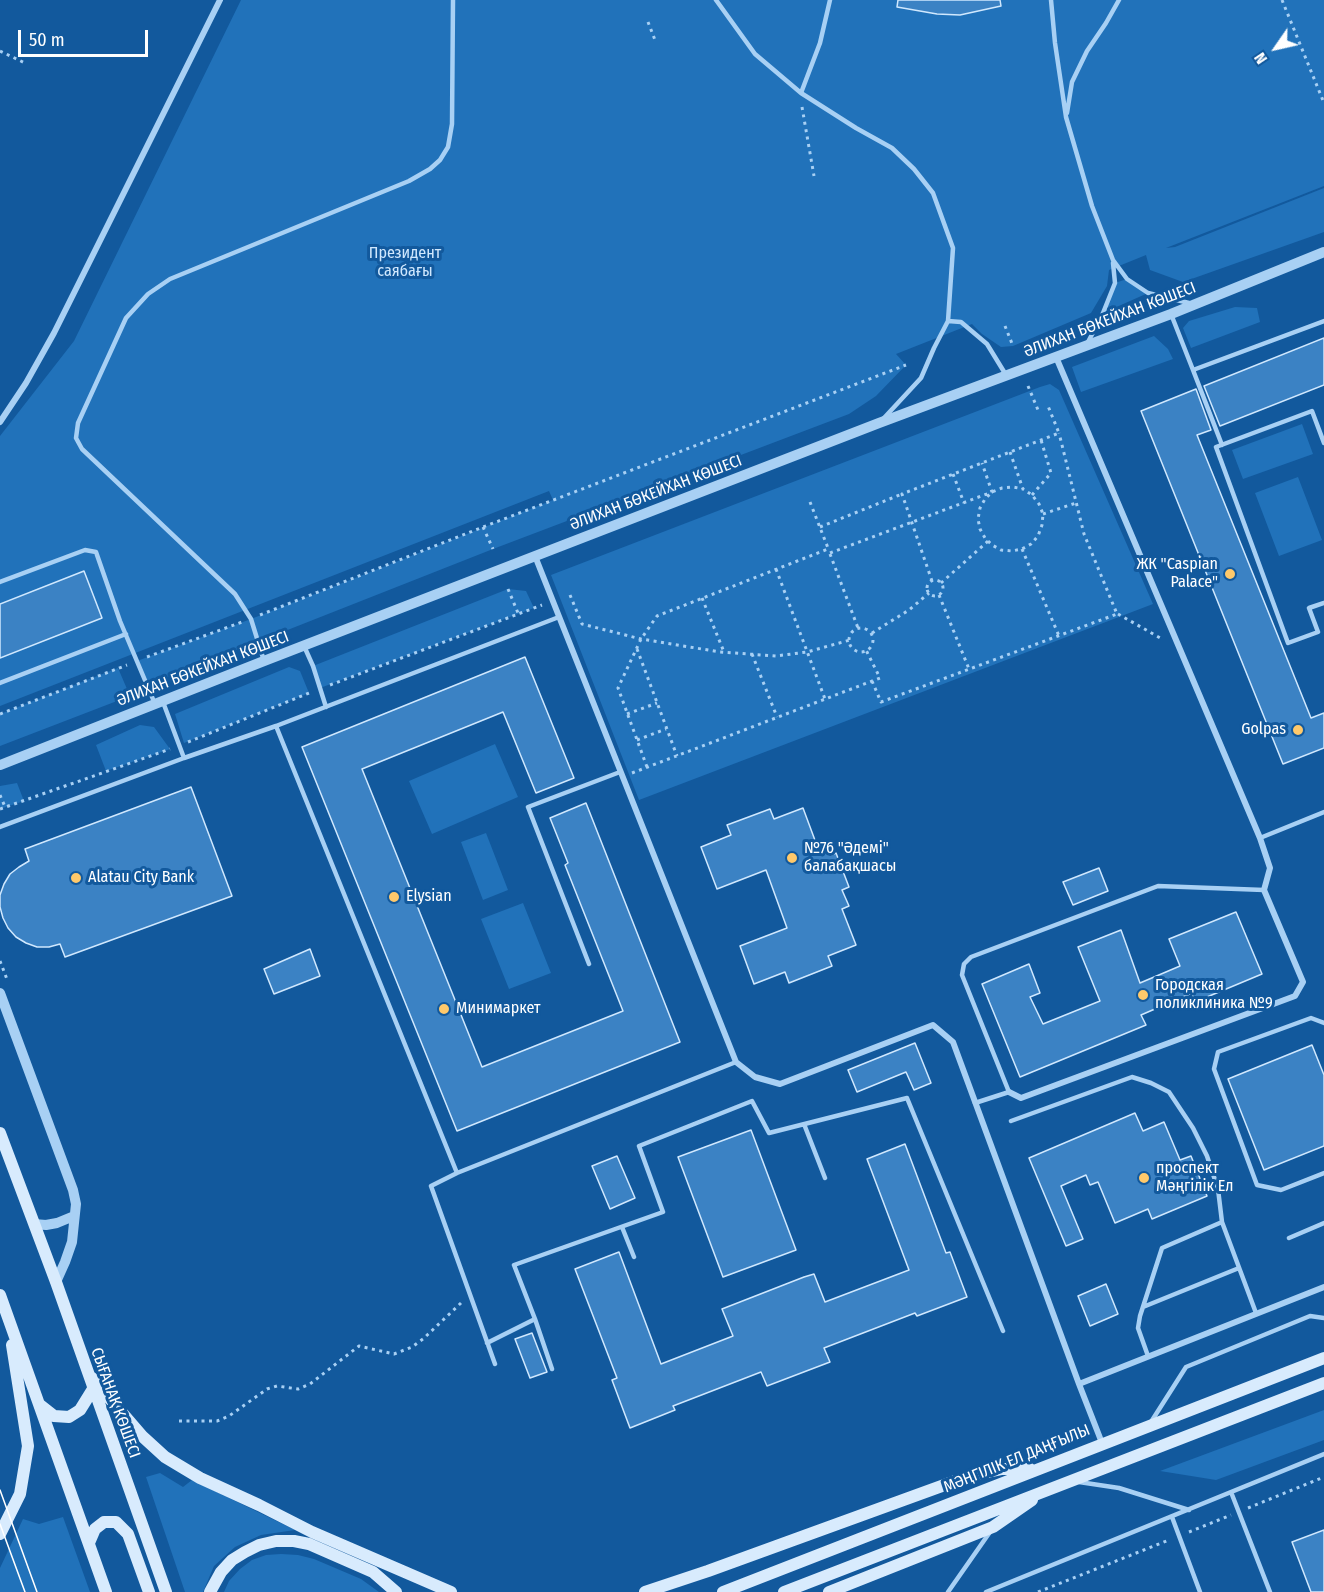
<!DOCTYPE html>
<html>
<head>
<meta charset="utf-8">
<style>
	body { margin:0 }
	#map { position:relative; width:1324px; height:1592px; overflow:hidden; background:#12599d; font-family:"Fira Sans Condensed",sans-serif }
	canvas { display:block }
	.north { position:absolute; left:1246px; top:18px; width:60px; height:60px; -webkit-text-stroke:4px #12599d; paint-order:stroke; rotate:236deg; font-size:16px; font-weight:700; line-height:24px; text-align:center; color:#fff }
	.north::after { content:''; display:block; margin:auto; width:21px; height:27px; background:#fff; clip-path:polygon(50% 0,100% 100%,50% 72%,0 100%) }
	.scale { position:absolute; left:18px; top:30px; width:130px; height:27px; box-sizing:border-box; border:3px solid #fff; border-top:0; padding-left:8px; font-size:18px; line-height:21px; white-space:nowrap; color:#fff; -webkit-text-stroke:4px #12599d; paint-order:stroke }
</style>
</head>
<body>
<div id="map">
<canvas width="1324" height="1592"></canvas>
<div class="north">N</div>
<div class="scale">50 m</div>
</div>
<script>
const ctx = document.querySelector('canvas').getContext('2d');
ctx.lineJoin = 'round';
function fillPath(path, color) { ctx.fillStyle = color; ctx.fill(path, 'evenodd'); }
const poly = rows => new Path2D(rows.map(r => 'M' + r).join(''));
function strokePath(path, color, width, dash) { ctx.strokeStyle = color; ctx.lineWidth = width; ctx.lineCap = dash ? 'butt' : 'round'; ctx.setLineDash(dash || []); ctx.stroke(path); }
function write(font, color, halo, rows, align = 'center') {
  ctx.font = font + ' "Fira Sans Condensed",sans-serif'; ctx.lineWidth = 6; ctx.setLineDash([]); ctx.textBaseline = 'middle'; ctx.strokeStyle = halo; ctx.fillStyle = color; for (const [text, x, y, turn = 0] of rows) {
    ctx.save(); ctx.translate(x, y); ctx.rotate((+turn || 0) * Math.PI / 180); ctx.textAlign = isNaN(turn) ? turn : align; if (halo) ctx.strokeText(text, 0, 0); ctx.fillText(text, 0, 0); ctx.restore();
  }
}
fillPath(poly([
	[241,0,1324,0,1324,186,1166,248,1175,247,1324,188,1324,232,1183,282,1150,270,1146,255,1109,270,1107,286,1091,313,1013,346,1001,347,982,334,972,324,896,354,906,365,876,396,849,414,493,549,148,685,137,661,251,619,553,500,549,491,0,706,0,436,74,341],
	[1127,279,1148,293,1103,313,1115,283],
	[1235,307,1257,308,1260,322,1191,348,1183,328,1189,321],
	[1154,336,1168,349,1173,359,1081,392,1072,367],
	[1050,384,1059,390,1153,604,639,800,551,575,1040,387],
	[1302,424,1313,454,1243,479,1232,450],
	[1298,477,1322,540,1279,556,1255,493],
	[508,589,526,591,534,608,320,688,313,666],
	[289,667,300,671,309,693,184,743,175,714],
	[118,668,130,696,0,746,0,714],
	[140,725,154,727,170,749,106,771,96,745],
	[495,744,518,797,432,834,409,781],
	[17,783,24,801,0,809,0,786],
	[486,833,508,890,483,900,461,842],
	[523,903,551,973,509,989,481,919],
	[1324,1410,1324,1440,1216,1480,1160,1471],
	[160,1473,183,1487,192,1480,295,1530,261,1535,235,1547,214,1566,203,1592,185,1592,146,1477],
	[63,1517,90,1592,0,1592,0,1568,23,1519,39,1524],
	[281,1554,298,1555,314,1559,361,1579,379,1592,224,1592,229,1581,240,1569,252,1560,266,1555]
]), '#2172ba');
const building = poly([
	[898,0,1000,0,1001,6,960,15,937,14,897,7,898,0],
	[1324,338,1324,385,1220,426,1204,386,1324,338],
	[1196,389,1211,430,1197,435,1311,718,1324,713,1324,748,1283,764,1141,411,1196,389],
	[84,571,102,618,0,658,0,604,84,571],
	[525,657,574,778,536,793,503,712,362,769,482,1067,623,1011,565,865,568,863,550,818,586,803,680,1042,457,1131,302,747,525,657],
	[191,787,232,896,65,957,60,944,49,947,37,947,26,943,16,937,8,928,3,918,0,907,0,895,4,884,10,874,19,867,29,861,25,849,191,787],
	[803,808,816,843,825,840,831,855,836,853,849,887,842,890,849,906,842,909,856,945,828,956,832,966,789,983,785,972,754,984,740,946,787,928,766,870,717,889,701,847,731,835,727,825,770,809,774,819,803,808],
	[1099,868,1108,891,1073,905,1063,882,1099,868],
	[1236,912,1262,974,1195,1002,1192,993,1141,1015,1146,1025,1020,1077,982,984,1029,964,1040,993,1030,997,1043,1024,1100,1001,1078,947,1121,930,1140,983,1180,966,1169,939,1236,912],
	[310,949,320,976,274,994,264,969,310,949],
	[915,1043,931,1083,914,1090,906,1072,857,1092,848,1070,915,1043],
	[1312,1045,1324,1075,1324,1146,1264,1170,1228,1079,1312,1045],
	[1135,1113,1143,1131,1164,1122,1180,1160,1191,1156,1207,1196,1152,1219,1148,1209,1115,1223,1098,1182,1090,1185,1086,1175,1061,1186,1083,1239,1066,1246,1029,1158,1135,1113],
	[751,1130,796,1250,723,1277,678,1157,751,1130],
	[905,1144,946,1253,950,1252,967,1297,917,1316,915,1313,824,1348,830,1362,767,1386,761,1372,673,1406,675,1410,630,1428,612,1380,617,1378,575,1269,619,1252,661,1364,733,1336,722,1309,804,1277,814,1274,825,1302,909,1270,867,1159,905,1144],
	[617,1156,635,1198,610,1209,592,1166,617,1156],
	[1106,1284,1118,1314,1090,1326,1078,1296,1106,1284],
	[532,1333,547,1372,530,1378,515,1339,532,1333],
	[1324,1530,1324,1592,1311,1592,1292,1542,1324,1530]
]);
fillPath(building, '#3b82c4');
strokePath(building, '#d0e8fe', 1.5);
strokePath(poly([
	[1282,0,1324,103],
	[648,22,655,40],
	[0,51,25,63],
	[802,107,814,176],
	[1005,326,1013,346],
	[1028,386,1038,410],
	[1010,452,1023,489,1032,495,1039,504,1043,514,1042,525,1038,536,1031,544,1022,549,1012,551,1001,550,992,545,985,538,980,529,978,519,980,508,985,499,992,492,1002,488,1013,487,1023,489],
	[953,474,964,503],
	[1032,495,1051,473,1041,440],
	[810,502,828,548],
	[1043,514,1076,503],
	[483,527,493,549],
	[820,527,902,494],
	[1022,549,1059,636],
	[830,553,992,492,982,463],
	[830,554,858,628],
	[776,569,825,699],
	'927 588a8 8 0 1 1 16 0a8 8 0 1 1-16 0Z',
	[932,581,902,494,1059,433,1048,406],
	[941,583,988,541],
	[508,589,518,613],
	[570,595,582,624,641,639,720,652,776,656,807,652,850,640],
	[939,595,969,669],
	[702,598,724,652],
	[1118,614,1162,639],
	[260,615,483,527,906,365],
	'849 640a12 12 0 1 1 24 0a12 12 0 1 1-24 0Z',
	[872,633,909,610,929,593],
	[637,649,677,756],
	[752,654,777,717],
	[147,657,242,622],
	[872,681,881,702,1117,614,1084,534,1059,433],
	[330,685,542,605],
	[0,714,127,665],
	[627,714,657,703],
	[637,740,666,729],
	[188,742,309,693],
	[647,767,618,688,641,639,657,616,828,549],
	[632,773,880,678,866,650],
	[0,795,5,807],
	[0,809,170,749],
	[0,961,8,982],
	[179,1421,217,1421,229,1416,267,1389,277,1386,298,1389,310,1384,359,1346,394,1354,412,1347,423,1339,461,1303],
	[1248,1508,1324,1477],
	[1189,1532,1231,1515],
	[1038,1592,1169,1540]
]), '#a8d0f4', 3, [3, 4.5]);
strokePath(poly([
	[716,0,755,54,801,93,856,128,892,148,914,169,933,193,953,248,948,321,934,348,921,378,884,418],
	[1051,0,1055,43,1066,117,1092,206,1113,260,1127,279,1148,293,1189,303],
	[801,93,820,43,830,0],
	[1067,113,1072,82,1087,51,1106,23,1119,0],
	[1171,314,1193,370,1324,321],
	[948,321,961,322,987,344,1006,375],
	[1087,344,1103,313,1115,283,1113,263],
	[1193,370,1222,445],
	[1324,443,1312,411,1216,447,1288,643,1318,632,1309,608,1324,603],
	[0,582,85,550,96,552,120,621,155,704],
	[559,617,276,726,457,1173,736,1062],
	[304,646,313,666,326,707],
	[264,661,251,619,235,594,82,449,76,438,78,423,126,318,148,294,170,279,409,181,430,169,440,160,448,147,452,124,453,0],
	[0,683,126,634],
	[163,702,184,758],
	[0,827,184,758,276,726],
	[1260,838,1324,812],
	[589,964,528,807,620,772],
	[1324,1023,1311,1018,1218,1052,1214,1069,1257,1185,1281,1190,1324,1173],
	[975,1103,1009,1092,962,975,964,964,971,957,1158,886,1264,890],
	[1011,1121,1132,1077,1151,1083,1169,1092,1193,1128,1207,1156,1218,1189,1222,1222],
	[804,1124,825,1178],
	[457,1173,431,1186,495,1364],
	[622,1227,634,1257],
	[1289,1238,1324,1223],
	[1143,1307,1239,1268],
	[535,1319,552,1369],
	[487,1343,535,1319,514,1265,663,1212,639,1146,752,1101,769,1133,907,1098,1003,1331],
	[1148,1356,1138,1328,1140,1316,1162,1248,1222,1222,1256,1313],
	[1151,1422,1186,1367,1310,1316,1324,1318],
	[1079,1482,1119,1488,1189,1510],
	[1231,1492,1270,1592],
	[1172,1517,1200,1592],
	[948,1592,990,1532],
	[986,1592,1324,1454]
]), '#a8d0f4', 4.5);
strokePath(poly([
	[0,422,26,383,54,333,220,0],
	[535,556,736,1062,755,1077,780,1084,933,1025,953,1042,1079,1384,1102,1443],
	[1009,1092,1021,1098,1295,996,1303,982,1264,890,1270,868,1260,838,1056,357],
	[1079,1384,1324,1287]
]), '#a8d0f4', 6);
strokePath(poly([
	[0,765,264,661,879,423,1171,314,1324,252],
	[0,993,73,1190,76,1204,72,1242,65,1262,56,1282],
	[34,1224,46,1225,57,1223,74,1216]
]), '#a8d0f4', 10);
strokePath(poly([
	[0,1133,56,1282,166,1592],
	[0,1295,106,1592],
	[92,1378,142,1436,165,1457,200,1478,259,1505,312,1532,451,1592],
	[40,1405,54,1416,69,1417,80,1410,93,1389],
	[0,1534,20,1494,28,1446,12,1345],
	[89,1543,95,1529,104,1522,116,1522,128,1534,149,1592],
	[210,1592,221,1572,232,1560,245,1552,259,1545,276,1541,294,1541,309,1544,373,1572,396,1592],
	[645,1592,708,1571,972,1475,1001,1469,1030,1469],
	[723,1592,1324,1358],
	[784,1592,1324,1383],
	[829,1592,993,1527,1032,1500]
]), '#d8ebfd', 12);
strokePath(poly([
	[0,1490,37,1592],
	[0,1524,25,1592]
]), '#fff', 1.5);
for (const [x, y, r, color] of [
	[1230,574,6,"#ffc96b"],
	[1298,730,6,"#ffc96b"],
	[792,858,6,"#ffc96b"],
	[76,878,6,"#ffc96b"],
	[394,897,6,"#ffc96b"],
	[1143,995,6,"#ffc96b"],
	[444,1009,6,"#ffc96b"],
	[1144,1178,6,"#ffc96b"]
]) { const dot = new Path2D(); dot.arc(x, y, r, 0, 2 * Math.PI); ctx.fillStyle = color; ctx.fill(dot); strokePath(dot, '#12599d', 2); }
write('16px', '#d0e8fe', '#12599d', [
	["Президент",405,254],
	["саябағы",405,272]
]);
write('16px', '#fff', '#12599d', [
	["ӘЛИХАН БӨКЕЙХАН КӨШЕСІ",1110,320,-21],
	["ӘЛИХАН БӨКЕЙХАН КӨШЕСІ",656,493,-21],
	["ӘЛИХАН БӨКЕЙХАН КӨШЕСІ",203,669,-21],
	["СЫҒАНАҚ КӨШЕСІ",115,1403,70],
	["МӘҢГІЛІК ЕЛ ДАҢҒЫЛЫ",1017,1459,-22]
]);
write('16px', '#fff', '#12599d', [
	["ЖК \"Caspian",1218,565,"right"],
	["Palace\"",1218,583,"right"],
	["Golpas",1286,730,"right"],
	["№76 \"Әдемі\"",804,849],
	["балабақшасы",804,867],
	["Alatau City Bank",88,878],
	["Elysian",406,897],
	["Городская",1155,986],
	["поликлиника №9",1155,1004],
	["Минимаркет",456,1009],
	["проспект",1156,1169],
	["Мәңгілік Ел",1156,1187]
], 'left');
</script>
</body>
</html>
